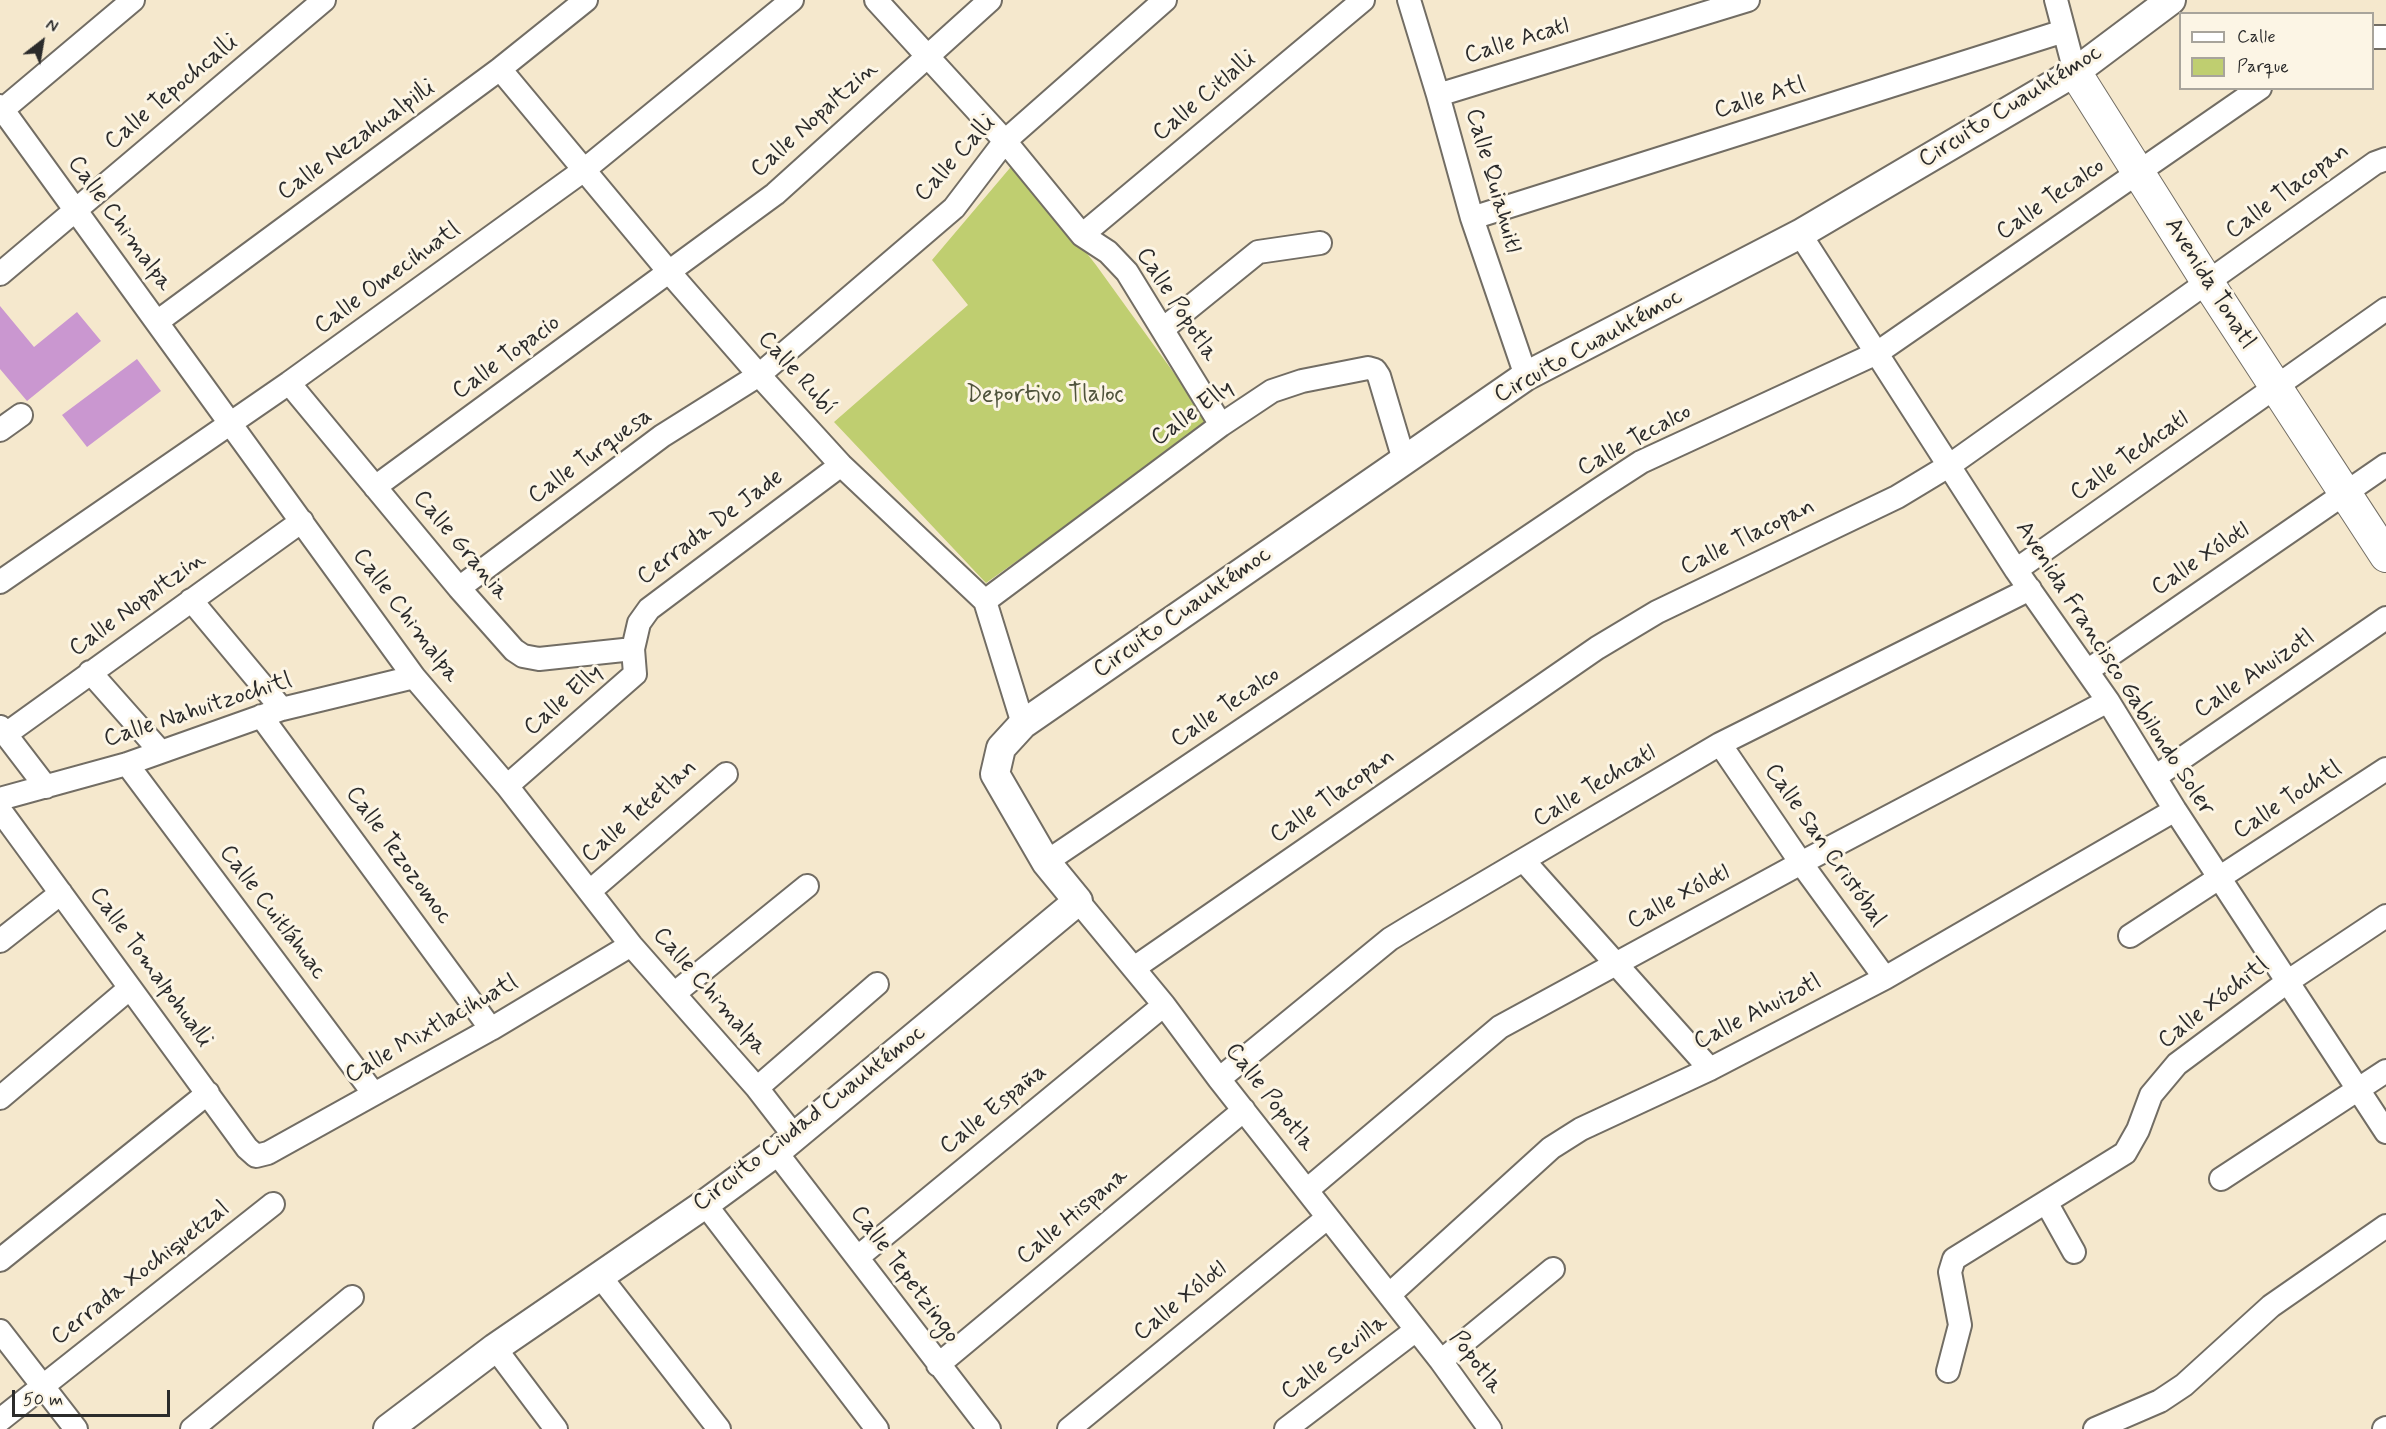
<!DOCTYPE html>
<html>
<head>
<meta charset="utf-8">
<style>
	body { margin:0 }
	#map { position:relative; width:2386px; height:1429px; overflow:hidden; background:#f5e8cd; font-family:Mynerve,sans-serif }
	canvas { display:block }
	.legend { position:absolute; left:2179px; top:12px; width:195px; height:78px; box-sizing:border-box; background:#fcf5e5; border:2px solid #a8a49b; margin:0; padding:8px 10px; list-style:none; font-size:18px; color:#2b2b2b }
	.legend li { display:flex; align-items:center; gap:12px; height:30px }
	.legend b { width:30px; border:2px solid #a8a49b }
	.north { position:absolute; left:12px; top:12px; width:60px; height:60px; -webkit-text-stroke:4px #fcf5e5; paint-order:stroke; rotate:31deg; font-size:16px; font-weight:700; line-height:24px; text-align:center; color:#2b2b2b }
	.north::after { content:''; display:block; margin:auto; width:21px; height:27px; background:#2b2b2b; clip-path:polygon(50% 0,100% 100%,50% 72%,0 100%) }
	.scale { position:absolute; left:12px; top:1390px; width:158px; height:27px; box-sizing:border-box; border:3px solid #2b2b2b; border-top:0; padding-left:8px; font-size:18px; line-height:21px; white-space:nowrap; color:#2b2b2b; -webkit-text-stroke:4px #fcf5e5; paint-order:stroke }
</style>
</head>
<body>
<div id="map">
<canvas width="2386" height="1429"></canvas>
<ul class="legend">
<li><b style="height:8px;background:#fff"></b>Calle</li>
<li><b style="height:16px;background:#bfce70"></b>Parque</li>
</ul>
<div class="north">N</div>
<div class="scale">50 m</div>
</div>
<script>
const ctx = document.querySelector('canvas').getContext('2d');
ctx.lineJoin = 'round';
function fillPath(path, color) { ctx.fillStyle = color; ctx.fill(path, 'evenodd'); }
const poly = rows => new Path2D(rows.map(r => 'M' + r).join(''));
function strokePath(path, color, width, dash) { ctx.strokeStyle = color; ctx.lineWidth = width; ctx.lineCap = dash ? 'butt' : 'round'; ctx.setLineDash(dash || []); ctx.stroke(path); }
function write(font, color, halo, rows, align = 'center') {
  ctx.font = font + ' Mynerve,sans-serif'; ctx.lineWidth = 6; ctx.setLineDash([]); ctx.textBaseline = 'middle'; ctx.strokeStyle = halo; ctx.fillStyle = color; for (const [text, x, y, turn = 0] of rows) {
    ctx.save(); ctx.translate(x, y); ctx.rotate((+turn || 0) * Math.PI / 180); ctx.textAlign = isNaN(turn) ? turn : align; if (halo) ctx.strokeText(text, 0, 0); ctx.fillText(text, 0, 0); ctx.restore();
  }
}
fillPath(poly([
	[1015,162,1096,265,1210,423,986,583,834,422,968,305,932,260]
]), '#bfce70');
fillPath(poly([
	[0,306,34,347,77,312,101,341,27,401,0,369],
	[137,359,161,391,87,447,62,415]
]), '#ca97d0');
const minor = poly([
	[876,0,1005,141,1082,235,1108,252,1127,272,1221,425],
	[1409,0,1438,95,1472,218,1526,376],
	[2056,0,2075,72],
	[2372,37,2386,37],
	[500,69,670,273,759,375,841,465,985,601,1023,724],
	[1438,95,1748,0],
	[0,106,414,677,507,786,631,945,757,1088,795,1137],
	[0,112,133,0],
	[1472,218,2064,31],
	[1800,234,2016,570,2108,701,2175,810,2386,1132],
	[1082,235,1363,0],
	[0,274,324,0],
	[157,322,500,69,586,0],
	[1163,329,1258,252,1320,243],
	[289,383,459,588,514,650,523,656,539,659,633,649],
	[0,430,21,415],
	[375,487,775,194,990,0],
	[2016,570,2386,309],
	[0,582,289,383,584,170,792,0],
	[459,588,662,436,759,375,954,208,1005,141,1165,0],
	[191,600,282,709],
	[985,601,1221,425,1272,391,1302,381,1368,368,1375,370,1379,376,1404,460],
	[2087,671,2386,465],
	[90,672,160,751],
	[261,716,491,1029],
	[0,727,46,787],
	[6,734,302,521],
	[1720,744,1801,863,1885,978],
	[127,764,374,1094],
	[2155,777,2386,618],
	[507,786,635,674,633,649,639,623,649,609,841,465],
	[0,799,127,764,282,709,414,677],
	[0,810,247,1148,256,1156,268,1153,491,1029,631,945],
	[1524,861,1710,1069],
	[1046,862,1598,490,1641,462,1877,353,2260,88],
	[590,891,726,774],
	[1078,901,1164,1005,1219,1079,1441,1361,1490,1429],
	[2130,936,2386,769],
	[0,941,61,893],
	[1134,968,1597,648,1657,612,1897,497,1950,465,2375,163,2386,159],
	[675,993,807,886],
	[1219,1079,1390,939,1413,925,1720,744,2030,589],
	[757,1088,877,984],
	[0,1098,130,988],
	[776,1152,989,1429],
	[2221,1179,2386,1071],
	[1307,1190,1500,1027,1801,863,2108,701],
	[2046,1202,2074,1252],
	[705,1204,877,1429],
	[858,1257,1164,1005],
	[0,1260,208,1093],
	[599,1275,719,1429],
	[1389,1295,1551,1148,1581,1129,1710,1069,1885,978,2175,810],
	[0,1331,76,1429],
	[495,1348,556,1429],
	[1441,1361,1553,1269],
	[938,1365,1244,1110],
	[1948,1371,1960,1325,1950,1272,1954,1259,2125,1153,2138,1130,2151,1095,2177,1064,2287,982,2386,916],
	[0,1420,273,1204],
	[192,1429,352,1297],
	[1069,1429,1327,1218],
	[1286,1429,1416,1330],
	[2095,1429,2160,1401,2184,1385,2271,1306,2386,1226],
	[2384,1429,2386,1428]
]);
const tertiary = poly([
	[388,1429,495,1348,705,1204,776,1152,1078,901,1046,862,995,774,1001,748,1023,724,1526,376,1800,234,2075,72,2171,0]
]);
const secondary = poly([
	[2075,72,2208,283,2386,556]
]);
strokePath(minor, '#726d64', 26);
strokePath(tertiary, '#726d64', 32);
strokePath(secondary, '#726d64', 34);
strokePath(minor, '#fff', 22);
strokePath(tertiary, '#fff', 28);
strokePath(secondary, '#fff', 32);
write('24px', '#2b2b2b', '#fcf5e5', [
	["Calle Acatl",1517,42,-17],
	["Calle Tepochcalli",172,93,-40],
	["Calle Citlalli",1205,97,-40],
	["Calle Atl",1760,99,-17],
	["Circuito Cuauhtémoc",2011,107,-32],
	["Calle Nopaltzin",815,120,-42],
	["Calle Nezahualpilli",357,141,-36],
	["Calle Calli",956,159,-48],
	["Calle Quiahuitl",1492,181,74],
	["Calle Tlacopan",2288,192,-36],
	["Calle Tecalco",2051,200,-35],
	["Calle Chimalpa",119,224,54],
	["Calle Omecihuatl",388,279,-36],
	["Avenida Tonatl",2209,284,58],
	["Calle Popotla",1176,305,57],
	["Circuito Cuauhtémoc",1589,347,-29],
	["Calle Topacio",507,358,-36],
	["Calle Rubí",796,374,48],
	["Calle Elly",1193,414,-36],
	["Calle Tecalco",1635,441,-29],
	["Calle Turquesa",591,457,-36],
	["Calle Techcatl",2130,457,-35],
	["Cerrada De Jade",711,528,-37],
	["Calle Tlacopan",1748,538,-26],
	["Calle Grania",460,546,50],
	["Calle Xólotl",2201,560,-34],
	["Calle Nopaltzin",138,605,-36],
	["Circuito Cuauhtémoc",1183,613,-35],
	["Calle Chimalpa",405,616,53],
	["Avenida Francisco Gabilondo Soler",2114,669,57],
	["Calle Ahuizotl",2255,675,-34],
	["Calle Elly",564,701,-41],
	["Calle Tecalco",1226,708,-34],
	["Calle Nahuitzochitl",198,711,-18],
	["Calle Techcatl",1595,787,-31],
	["Calle Tlacopan",1333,797,-35],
	["Calle Tochtl",2288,801,-33],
	["Calle Tetetlan",640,812,-41],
	["Calle San Cristóbal",1824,846,55],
	["Calle Tezozomoc",398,856,54],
	["Calle Xólotl",1679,898,-28],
	["Calle Cuitláhuac",272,913,53],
	["Calle Tomalpohualli",150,968,54],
	["Calle Chimalpa",709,992,49],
	["Calle Xóchitl",2214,1004,-38],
	["Calle Ahuizotl",1758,1013,-27],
	["Calle Mixtlacihuatl",432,1030,-30],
	["Calle Popotla",1269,1098,52],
	["Calle España",994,1110,-39],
	["Circuito Ciudad Cuauhtémoc",810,1119,-38],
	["Calle Hispana",1073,1217,-40],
	["Cerrada Xochiquetzal",141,1274,-38],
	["Calle Tepetzingo",904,1275,53],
	["Calle Xólotl",1181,1302,-39],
	["Calle Sevilla",1335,1358,-37],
	["Popotla",1475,1363,53]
]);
write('24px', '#50543c', '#fcf5e5', [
	["Deportivo Tlaloc",1045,396]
]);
</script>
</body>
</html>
